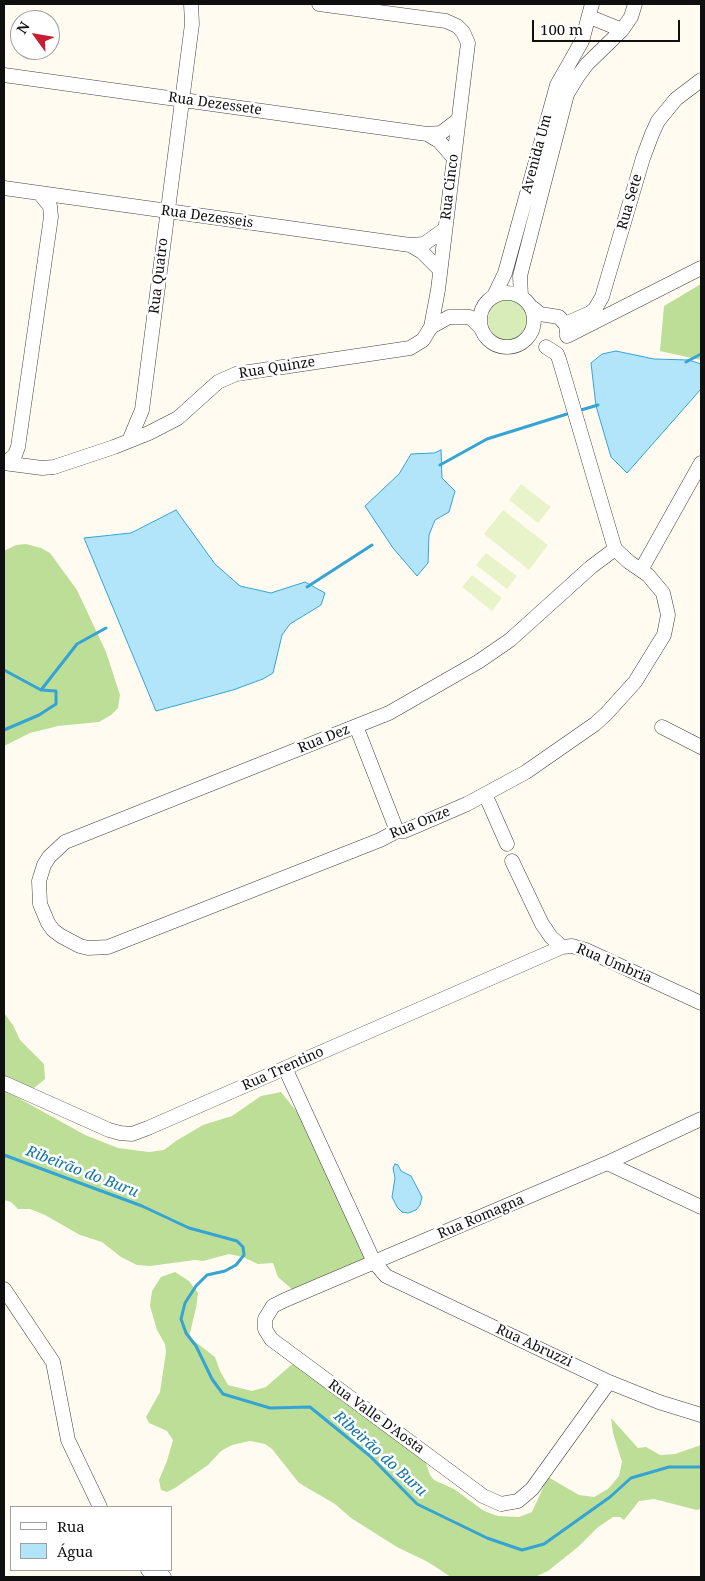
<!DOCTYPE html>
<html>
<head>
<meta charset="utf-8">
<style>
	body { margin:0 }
	#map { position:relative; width:705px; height:1581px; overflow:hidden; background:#fffbf0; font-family:"Noto Serif",serif }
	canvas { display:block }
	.frame { position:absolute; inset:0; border:5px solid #0f0f0f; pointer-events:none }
	.legend { position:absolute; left:10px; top:1506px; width:162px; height:65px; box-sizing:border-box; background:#fff; border:1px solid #9f9f9f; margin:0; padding:6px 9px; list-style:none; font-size:15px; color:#0f0f0f }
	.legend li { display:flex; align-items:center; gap:10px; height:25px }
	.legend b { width:25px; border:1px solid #9f9f9f }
	.north { position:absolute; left:10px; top:10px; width:50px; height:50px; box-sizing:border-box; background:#fff; border:1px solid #9f9f9f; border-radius:50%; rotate:302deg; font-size:14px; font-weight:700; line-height:20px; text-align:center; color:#0f0f0f }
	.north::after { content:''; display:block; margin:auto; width:18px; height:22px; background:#c71e36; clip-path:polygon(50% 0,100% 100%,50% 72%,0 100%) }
	.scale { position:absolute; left:532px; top:20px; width:148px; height:22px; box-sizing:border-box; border:2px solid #0f0f0f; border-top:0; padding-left:6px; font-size:15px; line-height:18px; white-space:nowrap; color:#0f0f0f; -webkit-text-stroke:4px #fff; paint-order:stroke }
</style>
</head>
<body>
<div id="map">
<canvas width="705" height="1581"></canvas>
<div class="frame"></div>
<ul class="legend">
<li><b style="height:6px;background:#fff"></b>Rua</li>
<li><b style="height:14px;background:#b2e5f9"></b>Água</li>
</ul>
<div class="north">N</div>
<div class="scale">100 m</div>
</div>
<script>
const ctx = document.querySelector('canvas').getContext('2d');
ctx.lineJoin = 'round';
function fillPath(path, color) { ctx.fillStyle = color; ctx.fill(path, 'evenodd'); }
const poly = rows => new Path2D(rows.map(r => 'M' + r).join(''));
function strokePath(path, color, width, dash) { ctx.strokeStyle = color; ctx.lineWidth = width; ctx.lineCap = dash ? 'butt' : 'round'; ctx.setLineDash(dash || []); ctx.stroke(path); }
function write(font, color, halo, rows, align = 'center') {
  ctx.font = font + ' "Noto Serif",serif'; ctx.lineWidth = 5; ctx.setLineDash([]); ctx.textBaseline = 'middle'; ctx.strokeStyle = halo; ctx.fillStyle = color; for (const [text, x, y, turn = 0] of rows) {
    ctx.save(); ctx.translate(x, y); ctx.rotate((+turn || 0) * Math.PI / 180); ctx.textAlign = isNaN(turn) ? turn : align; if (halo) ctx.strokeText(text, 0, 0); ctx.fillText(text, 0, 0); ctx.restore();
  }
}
fillPath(poly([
	'488 320a20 20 0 1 1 40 0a20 20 0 1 1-40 0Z'
]), '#d8ecb7');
fillPath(poly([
	[701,284,701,360,660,351,664,306],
	[26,544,41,548,50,553,77,590,106,652,120,695,118,708,111,715,99,722,58,726,30,733,4,746,4,551,16,545],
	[4,1013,13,1025,20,1040,44,1064,45,1079,34,1088,12,1083,4,1077],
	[4,1090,85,1135,118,1148,149,1152,164,1150,176,1141,203,1125,232,1116,261,1096,281,1092,302,1118,370,1258,294,1291,278,1277,273,1263,258,1264,243,1257,229,1254,203,1261,195,1260,150,1266,137,1265,121,1257,102,1242,80,1235,45,1215,30,1209,18,1209,11,1202,4,1200],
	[175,1272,189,1281,198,1293,196,1308,189,1337,215,1357,220,1371,228,1385,252,1391,266,1387,290,1366,305,1358,425,1460,430,1475,434,1480,454,1489,484,1511,498,1516,519,1517,532,1512,548,1477,579,1495,594,1497,608,1489,619,1476,622,1462,613,1433,611,1418,638,1448,646,1447,660,1455,675,1454,701,1445,701,1509,697,1510,654,1499,639,1501,624,1520,620,1517,613,1517,597,1528,578,1547,548,1571,535,1577,451,1577,428,1562,397,1547,351,1518,335,1504,299,1483,272,1449,265,1444,250,1441,232,1445,221,1451,208,1465,175,1488,167,1492,161,1490,159,1480,167,1461,173,1440,167,1431,149,1423,146,1417,160,1392,166,1352,165,1344,157,1330,150,1306,152,1291,161,1277]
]), '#bdde96');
fillPath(poly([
	[521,484,551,507,538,523,509,500],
	[503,510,548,545,529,570,484,534],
	[486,553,517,576,507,589,476,565],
	[472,575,502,598,492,611,462,587]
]), '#e8f3ca');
const water = poly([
	[616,351,654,359,689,360,701,364,701,389,627,473,611,457,596,406,591,363,602,354,616,351],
	[441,450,442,478,455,491,449,512,435,520,429,535,428,563,417,576,393,548,365,506,399,474,411,454,434,453,441,450],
	[176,510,215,564,240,586,271,593,305,582,325,593,321,605,290,624,282,635,273,673,263,679,233,690,156,711,84,538,131,533,176,510],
	[395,1164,398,1165,401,1171,411,1176,422,1197,420,1205,416,1210,408,1213,402,1212,397,1207,392,1197,395,1178,393,1168,395,1164]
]);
fillPath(water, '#b2e5f9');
strokePath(water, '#35a4d5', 1);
strokePath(poly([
	[686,362,701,354],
	[581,410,598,405],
	[440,465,487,439,567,414],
	[307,587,372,545],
	[4,670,41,690,56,691,56,704,39,715,4,730],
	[41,690,77,644,106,628],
	[4,1155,142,1206,189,1228,237,1241,243,1247,244,1255,236,1265,225,1271,207,1275,196,1286,185,1303,181,1319,186,1333,196,1346,212,1379,223,1394,270,1408,310,1407,370,1456,417,1504,487,1538,522,1550,544,1544,610,1497,631,1478,669,1467,701,1467]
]), '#35a4d5', 3);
const minor = poly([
	[590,17,622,30],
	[4,75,427,134,441,133,458,120],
	[427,134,439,141,454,158],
	[4,188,410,245,424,244,445,229],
	[410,245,422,252,440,270],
	'480 320a27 27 0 1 1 54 0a27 27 0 1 1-54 0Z',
	[494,296,505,273,557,85,582,41,592,4],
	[521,296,520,276,567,94,578,76,587,64,622,30,631,17,635,4],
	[533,308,540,314,559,317,566,325,567,333],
	[565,324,590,313,595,309,602,297,643,158,652,134,658,121,676,99,701,80],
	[431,327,449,317,470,317,481,328],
	[567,336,701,268],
	[546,347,557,354,559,359,615,549],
	[129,441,142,410,192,24,191,4],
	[4,463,42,468,54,467,114,447,149,433,178,418,218,382,236,374,410,348,423,340,431,327,438,290,468,43,463,32,457,26,446,21,319,4],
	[5,463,15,455,18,447,51,217,50,206,39,193],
	[615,549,629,562,648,575,663,593,668,615,664,635,635,682,606,714,595,724,526,772,467,804,416,826,404,831,397,831,380,840,108,947,88,948,80,946,61,936,53,930,48,923,40,904,39,881,44,865,49,857,65,842,389,713,478,662,510,640,591,567,615,549],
	[641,570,701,463],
	[356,726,397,831],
	[662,727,701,747],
	[485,794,507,844],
	[512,861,542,924,551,937,562,947,572,946,586,950,701,1003],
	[285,1068,374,1262,386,1276,609,1382,659,1402,701,1415],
	[4,1083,109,1130,120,1133,132,1134,148,1128,562,947],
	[607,1163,701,1207],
	[4,1289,53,1362,68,1440,100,1507],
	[609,1382,532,1489,518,1501,501,1504,483,1496,271,1339,265,1329,265,1319,273,1306,285,1300,607,1163,701,1119],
	[148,1570,164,1577]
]);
strokePath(minor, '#424242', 15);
strokePath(minor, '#fff', 14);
write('14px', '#0f0f0f', '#fff', [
	["Rua Dezessete",215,104,8],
	["Avenida Um",537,154,-75],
	["Rua Cinco",450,187,-83],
	["Rua Sete",630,202,-74],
	["Rua Dezesseis",207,217,8],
	["Rua Quatro",159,276,-83],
	["Rua Quinze",277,368,-9],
	["Rua Dez",324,739,-22],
	["Rua Onze",420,823,-22],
	["Rua Umbria",614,964,23],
	["Rua Trentino",283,1069,-24],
	["Rua Romagna",481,1217,-23],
	["Rua Abruzzi",534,1346,25],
	["Rua Valle D'Aosta",376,1417,36]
]);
write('italic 15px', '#1074a8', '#fff', [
	["Ribeirão do Buru",82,1172,21],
	["Ribeirão do Buru",380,1454,42]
]);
</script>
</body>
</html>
